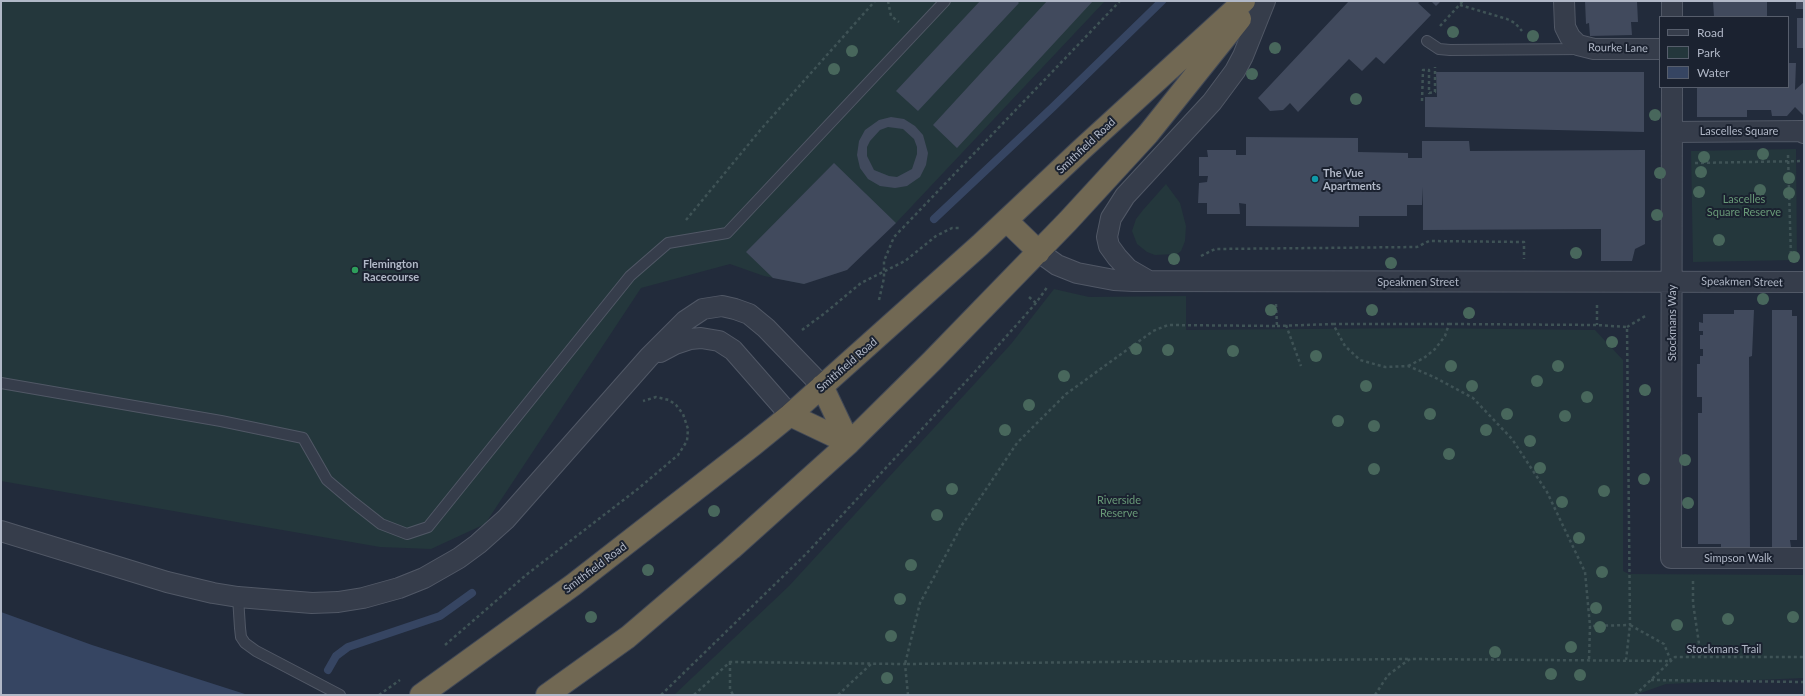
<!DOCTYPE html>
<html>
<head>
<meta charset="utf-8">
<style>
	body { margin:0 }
	#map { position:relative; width:1805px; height:696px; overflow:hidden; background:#222b3b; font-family:Lato,sans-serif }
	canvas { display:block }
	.frame { position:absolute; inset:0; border:2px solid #b1b8c7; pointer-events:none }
	.legend { position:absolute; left:1659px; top:16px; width:130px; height:72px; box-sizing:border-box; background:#1b2230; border:1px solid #575e6c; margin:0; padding:5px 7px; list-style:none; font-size:12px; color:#b1b8c7 }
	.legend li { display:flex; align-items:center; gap:8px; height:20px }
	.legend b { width:20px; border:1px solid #575e6c }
</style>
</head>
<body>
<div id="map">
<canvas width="1805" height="696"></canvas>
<div class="frame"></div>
<ul class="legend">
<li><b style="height:5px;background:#363d4b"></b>Road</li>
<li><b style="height:11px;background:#24373c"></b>Park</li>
<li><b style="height:11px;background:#364562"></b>Water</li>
</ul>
</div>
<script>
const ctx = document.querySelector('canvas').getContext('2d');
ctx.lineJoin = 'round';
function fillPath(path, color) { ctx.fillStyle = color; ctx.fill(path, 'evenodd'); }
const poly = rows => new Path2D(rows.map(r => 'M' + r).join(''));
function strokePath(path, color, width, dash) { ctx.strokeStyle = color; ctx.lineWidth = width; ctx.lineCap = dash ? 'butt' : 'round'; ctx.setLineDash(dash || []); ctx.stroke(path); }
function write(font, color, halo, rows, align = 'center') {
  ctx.font = font + ' Lato,sans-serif'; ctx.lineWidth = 4; ctx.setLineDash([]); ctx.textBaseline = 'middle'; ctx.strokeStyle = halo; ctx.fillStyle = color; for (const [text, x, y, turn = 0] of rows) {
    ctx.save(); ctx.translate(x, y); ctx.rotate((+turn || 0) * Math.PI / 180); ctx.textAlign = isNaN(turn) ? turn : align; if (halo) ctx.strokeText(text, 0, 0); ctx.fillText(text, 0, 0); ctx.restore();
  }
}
fillPath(poly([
	[1,1,1105,1,896,223,804,284,764,276,730,264,641,288,485,524,431,549,380,547,1,481],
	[1796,149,1797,260,1693,262,1691,151],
	[1166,184,1180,203,1186,226,1185,241,1181,251,1177,254,1155,255,1147,252,1137,244,1132,231,1136,219,1143,210],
	[1054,289,1089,297,1186,296,1186,330,1422,328,1595,330,1623,360,1623,571,1629,574,1804,575,1804,678,1666,684,1635,695,674,695,789,586,1011,344]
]), '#24373c');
fillPath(poly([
	[1,612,92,645,248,695,1,695]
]), '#364562');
strokePath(poly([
	[934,219,1053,107,1162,1],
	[328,670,336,656,348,647,440,616,472,593]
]), '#364562', 8);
fillPath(poly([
	[980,1,1017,1,1019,3,918,111,896,91],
	[1047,1,1093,1,957,148,933,125],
	[1349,1,1421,1,1418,3,1431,15,1384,64,1376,57,1362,71,1349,59,1298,112,1290,103,1283,110,1270,111,1258,98],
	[1431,1,1441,1,1436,6],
	[1585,1,1637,1,1638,22,1631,22,1632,35,1590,36,1589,23,1586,24],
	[1713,1,1767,1,1767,17,1714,17],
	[1796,1,1804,1,1804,9,1796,9],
	[1797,18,1804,18,1804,48,1797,48],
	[1788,63,1796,63,1795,90,1804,82,1803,115,1795,107,1787,116,1772,116,1771,110,1747,110,1747,117,1697,117,1697,87,1788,87],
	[1436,72,1644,72,1644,132,1425,127,1425,97,1437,97],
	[891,117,904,119,915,126,923,135,928,153,926,165,920,177,907,186,895,188,880,186,868,179,860,168,857,155,859,141,865,130,879,120],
	[888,127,903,129,914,139,917,147,917,154,912,169,897,177,889,176,874,170,867,156,867,147,870,141,880,130],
	[1246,137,1358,138,1358,152,1408,153,1408,158,1422,158,1422,141,1469,141,1470,151,1645,150,1645,244,1635,249,1632,261,1601,261,1601,229,1423,230,1423,187,1422,205,1407,205,1407,216,1359,216,1359,227,1246,226,1246,204,1239,203,1240,214,1207,214,1207,203,1198,203,1199,183,1207,182,1208,176,1199,176,1199,157,1208,157,1207,150,1236,150,1236,155,1246,155],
	[834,163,896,223,847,270,804,284,773,278,746,252],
	[1734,310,1754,310,1752,356,1749,357,1750,549,1721,549,1721,544,1698,544,1698,413,1702,413,1702,397,1697,397,1697,364,1700,364,1700,356,1703,356,1703,349,1700,349,1700,335,1703,335,1703,331,1699,331,1699,322,1703,323,1703,314,1734,314],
	[1772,310,1792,310,1792,316,1797,316,1797,540,1790,540,1791,547,1772,547]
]), '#414a5d');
const lane = poly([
	[1427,41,1439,49,1450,50,1582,49],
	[1,383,221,421,303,438,327,480,353,502,381,524,407,534,428,527,630,276,668,243,727,233,945,1],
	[238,597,240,628,241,637,245,643,256,651,340,695]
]);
const street = poly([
	[1564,1,1565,27,1570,37,1578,45,1594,49,1660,49],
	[1672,1,1672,17],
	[1672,87,1671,558,1804,558],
	[1672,132,1803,131,1804,133],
	[1039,252,1057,265,1077,273,1114,280,1133,281,1804,282],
	[1147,280,1128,269,1117,257,1109,246,1107,237,1111,218,1125,196,1212,102,1235,71,1243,56,1265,1],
	[660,352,675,344,690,339,701,338,719,341,733,350,790,415],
	[1,531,167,582,213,593,238,597,312,603,338,602,363,598,399,588,424,578,459,558,478,544,506,519,649,357,685,321,703,309,722,306,735,309,749,314,766,328,822,386]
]);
const highway = poly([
	[1007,221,1039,252],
	[822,386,849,443],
	[790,415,849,443],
	[421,695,573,585,753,445,790,415,980,245,1082,149,1244,1],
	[547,695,628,637,731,549,849,443,932,361,1068,221,1148,134,1240,19]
]);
strokePath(lane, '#515866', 12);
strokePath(street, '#515866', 22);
strokePath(highway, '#414856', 24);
strokePath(poly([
	[888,1,891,16,899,22],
	[1460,5,1507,19,1515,23,1522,31],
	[1440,26,1463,1],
	[1422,101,1423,70,1429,70,1429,93,1435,92,1435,67],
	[1788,155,1791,258],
	[1695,163,1804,161],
	[686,220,762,128,875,1],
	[1201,256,1215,249,1417,247,1429,241,1524,242,1524,259],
	[1029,297,1036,303],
	[879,300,884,278,884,261,894,237,1120,1],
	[1276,304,1277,326,1168,325,1153,331,1066,394,1017,443,962,525,920,603,905,664,1410,659],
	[1597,305,1597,325],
	[1333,324,1449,324,1445,336,1435,349,1424,358,1408,366],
	[1449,324,1597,325,1627,327,1630,625,1590,626],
	[1286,325,1301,366],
	[1277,326,1333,324,1345,346,1360,360,1385,367,1408,366,1434,377,1473,398,1512,439,1547,492,1585,572,1590,626,1589,660],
	[1627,327,1647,315],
	[802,330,825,313,861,283,905,261,936,236,952,228,960,228],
	[1693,581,1693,603,1701,657],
	[445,645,526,575,639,488,678,455,687,441,688,429,683,414,676,405,669,400,656,397,643,401],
	[730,662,730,689,733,695],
	[1651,680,1804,682],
	[379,695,400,680],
	[661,695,806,554,972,375,1036,303,1048,286],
	[694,695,730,662,905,664,908,695],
	[838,695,871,664],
	[1375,695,1388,675,1410,659,1671,661,1664,644,1630,625,1626,660],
	[1635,695,1675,657,1804,657]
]), '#3f5356', 2.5, [3, 3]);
strokePath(lane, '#363d4b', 10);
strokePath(street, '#363d4b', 20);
strokePath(highway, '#716853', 22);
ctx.fillStyle = '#48675c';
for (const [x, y] of [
	[1453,32],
	[1533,36],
	[1275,48],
	[852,51],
	[834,69],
	[1252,74],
	[1356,99],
	[1655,115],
	[1763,154],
	[1704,157],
	[1701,172],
	[1660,173],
	[1789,178],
	[1760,190],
	[1699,192],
	[1789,193],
	[1657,215],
	[1719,240],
	[1576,253],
	[1794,257],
	[1174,259],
	[1391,263],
	[1763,299],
	[1271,310],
	[1372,310],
	[1469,313],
	[1612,342],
	[1136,349],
	[1168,350],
	[1233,351],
	[1316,356],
	[1451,366],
	[1558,366],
	[1064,376],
	[1537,381],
	[1366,386],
	[1472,386],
	[1645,390],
	[1587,397],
	[1029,405],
	[1430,414],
	[1507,414],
	[1565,416],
	[1338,421],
	[1374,426],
	[1005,430],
	[1486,430],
	[1530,441],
	[1449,454],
	[1685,460],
	[1540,468],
	[1374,469],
	[1644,479],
	[952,489],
	[1604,491],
	[1562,502],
	[1688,503],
	[714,511],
	[937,515],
	[1579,538],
	[911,565],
	[648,570],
	[1602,572],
	[900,599],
	[1596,608],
	[591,617],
	[1793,617],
	[1728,619],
	[1677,625],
	[1600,627],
	[891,636],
	[1571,647],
	[1495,652],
	[1551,674],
	[1580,675],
	[887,678]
]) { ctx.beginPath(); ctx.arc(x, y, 6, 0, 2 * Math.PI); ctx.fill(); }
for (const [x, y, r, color] of [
	[1315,179,4,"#0f9aa8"],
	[355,270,4,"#2e9e5b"]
]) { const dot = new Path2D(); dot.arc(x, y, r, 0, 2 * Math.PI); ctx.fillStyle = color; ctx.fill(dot); strokePath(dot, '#1b2230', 1.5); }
write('11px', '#b1b8c7', '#1b2230', [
	["Rourke Lane",1618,48,1],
	["Lascelles Square",1739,131],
	["Smithfield Road",1086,146,-43],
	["Speakmen Street",1418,282],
	["Speakmen Street",1742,282,1],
	["Stockmans Way",1672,323,-90],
	["Smithfield Road",847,365,-41],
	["Simpson Walk",1738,558],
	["Smithfield Road",595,568,-37],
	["Stockmans Trail",1724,649]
]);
write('bold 11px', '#b1b8c7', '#1b2230', [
	["The Vue",1323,173],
	["Apartments",1323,186],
	["Flemington",363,264],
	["Racecourse",363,277]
], 'left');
write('11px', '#689877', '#1b2230', [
	["Lascelles",1744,199],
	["Square Reserve",1744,212],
	["Riverside",1119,500],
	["Reserve",1119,513]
]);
</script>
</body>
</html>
